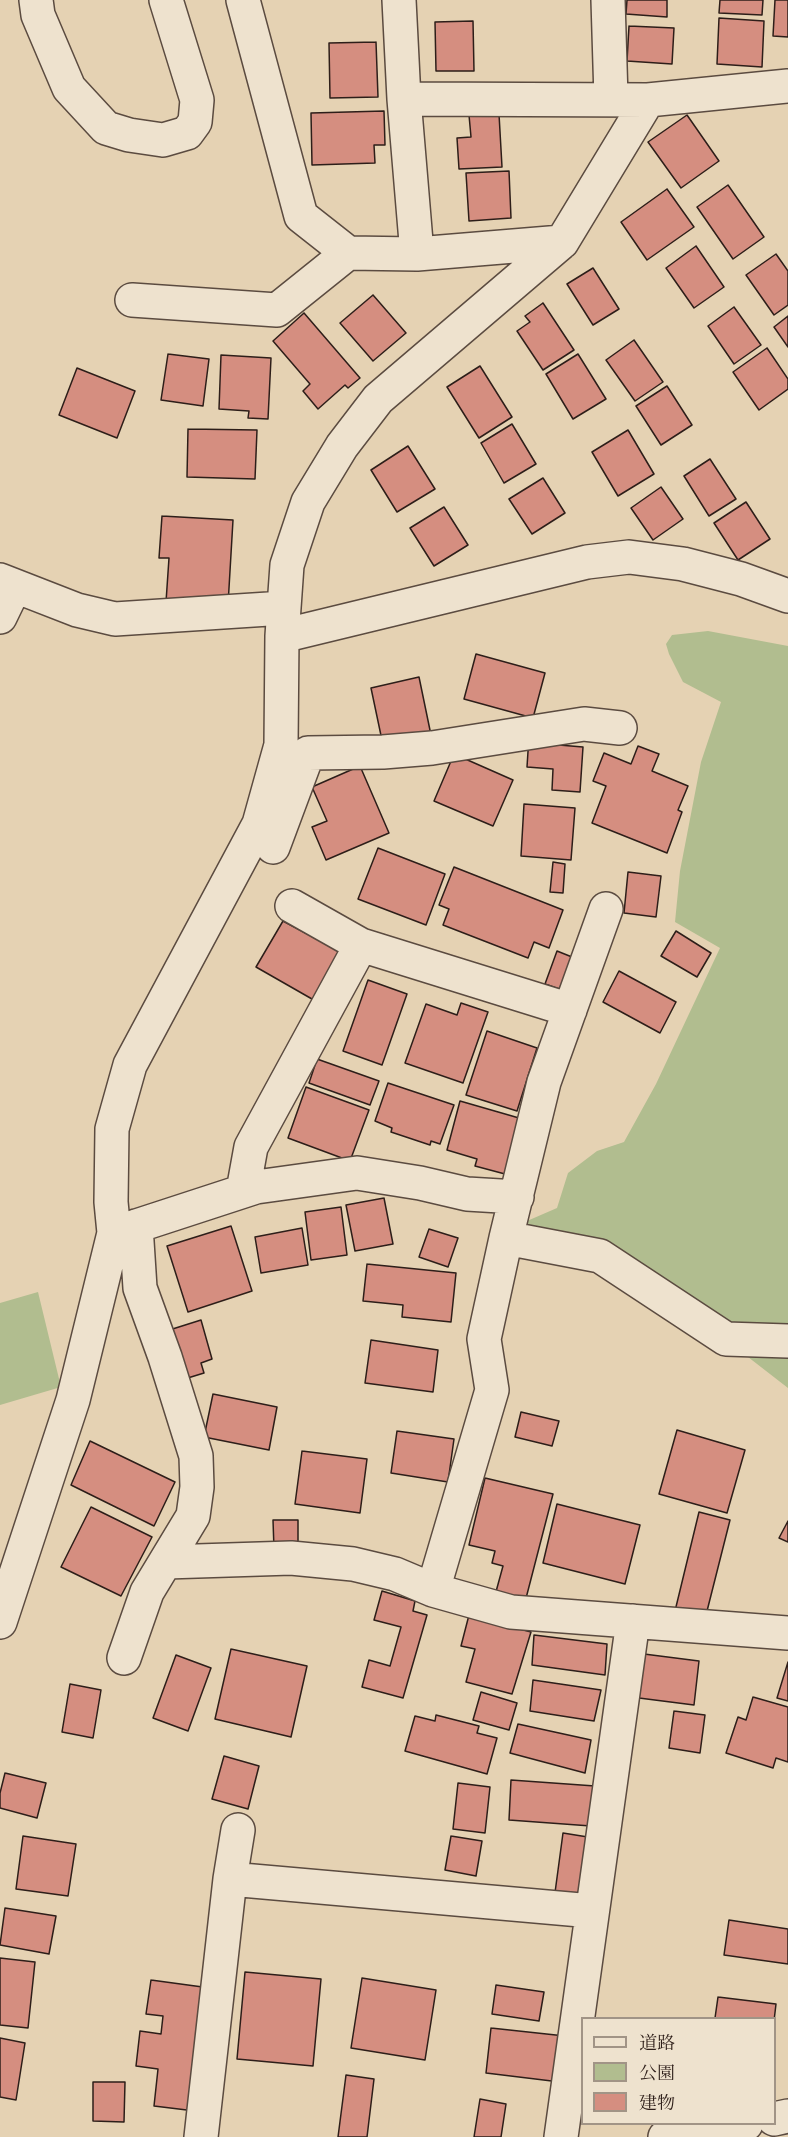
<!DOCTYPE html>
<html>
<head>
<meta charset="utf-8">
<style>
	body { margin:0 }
	#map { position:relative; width:788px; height:2137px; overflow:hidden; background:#e5d2b3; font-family:"IM FELL English","Noto Serif JP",serif }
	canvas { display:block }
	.legend { position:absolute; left:581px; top:2017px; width:195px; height:108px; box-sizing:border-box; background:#eee2ce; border:2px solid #a19486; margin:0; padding:8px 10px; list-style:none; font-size:18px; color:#2d1e19 }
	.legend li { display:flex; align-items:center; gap:12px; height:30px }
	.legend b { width:30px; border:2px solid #a19486 }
</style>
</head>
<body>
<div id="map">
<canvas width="788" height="2137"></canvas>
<ul class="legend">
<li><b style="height:8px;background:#eee2ce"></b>道路</li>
<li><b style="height:16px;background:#b1bd8f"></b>公園</li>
<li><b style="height:16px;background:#d58e80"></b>建物</li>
</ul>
</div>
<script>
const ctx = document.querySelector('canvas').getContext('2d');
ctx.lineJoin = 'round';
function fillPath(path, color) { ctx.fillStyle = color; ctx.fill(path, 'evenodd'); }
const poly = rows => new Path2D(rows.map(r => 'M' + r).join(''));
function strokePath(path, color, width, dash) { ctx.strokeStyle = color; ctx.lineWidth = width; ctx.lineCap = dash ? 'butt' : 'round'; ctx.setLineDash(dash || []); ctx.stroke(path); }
fillPath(poly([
	[708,631,788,646,788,1333,730,1332,521,1233,527,1221,557,1208,568,1173,597,1151,624,1142,656,1084,720,948,675,922,680,871,701,762,721,702,683,682,669,654,666,644,672,635],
	[38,1292,61,1387,0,1405,0,1303],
	[739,1350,788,1351,788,1388]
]), '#b1bd8f');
const building = poly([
	[627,0,667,0,667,17,626,14,627,0],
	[720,0,763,0,762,15,719,13,720,0],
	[775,0,788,0,788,37,773,36,775,0],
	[719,18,764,21,762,67,717,64,719,18],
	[473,21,474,71,436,71,435,22,473,21],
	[629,26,674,28,672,64,627,61,629,26],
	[376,42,378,97,330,98,329,43,376,42],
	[384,111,385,145,374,145,375,163,312,165,311,113,384,111],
	[499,114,502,167,459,169,457,138,471,137,469,115,499,114],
	[687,115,719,161,681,188,648,142,687,115],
	[509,171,511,218,469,221,466,173,509,171],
	[728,185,764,237,733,259,697,207,728,185],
	[667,189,694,227,647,260,621,222,667,189],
	[696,246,724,287,694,308,666,268,696,246],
	[776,254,788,271,788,305,774,315,746,275,776,254],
	[593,268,619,309,593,325,567,284,593,268],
	[373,295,406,333,373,361,340,323,373,295],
	[543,303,574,350,543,370,517,331,530,322,525,316,543,303],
	[734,307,761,345,734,364,708,326,734,307],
	[304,313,360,378,348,388,345,385,318,409,303,391,310,384,273,341,304,313],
	[788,316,788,347,774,327,788,316],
	[634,340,663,382,635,401,606,360,634,340],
	[767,348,788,379,788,389,759,410,733,372,767,348],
	[168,354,209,359,203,406,161,400,168,354],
	[578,354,606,399,573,419,546,374,578,354],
	[221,355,271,358,268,419,248,418,249,411,219,409,221,355],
	[480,366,512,417,479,438,447,387,480,366],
	[77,368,135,391,117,438,59,415,77,368],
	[667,386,692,425,661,445,636,406,667,386],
	[512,424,536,464,504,483,481,443,512,424],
	[188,429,257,430,255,479,187,477,188,429],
	[628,430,654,474,618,496,592,452,628,430],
	[408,446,435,489,397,512,371,470,408,446],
	[710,459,736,499,709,516,684,476,710,459],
	[543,478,565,513,532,534,509,499,543,478],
	[661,487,683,519,653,540,631,508,661,487],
	[746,502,770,539,738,560,714,523,746,502],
	[444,507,468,545,434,566,410,528,444,507],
	[162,516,233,520,228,605,166,602,169,558,159,558,162,516],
	[476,654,545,673,533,718,464,699,476,654],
	[419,677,431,735,383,745,371,688,419,677],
	[529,736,560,739,559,745,583,747,580,792,552,790,553,769,527,767,529,736],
	[638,746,659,754,652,771,688,786,678,810,682,812,667,853,592,823,606,786,593,781,604,753,631,764,638,746],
	[454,754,513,780,493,826,434,801,454,754],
	[360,766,389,833,326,860,312,827,327,821,312,787,360,766],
	[524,804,575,808,571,860,521,856,524,804],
	[378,848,445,874,426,925,358,899,378,848],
	[553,862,565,864,563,893,550,892,553,862],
	[454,867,563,910,549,948,534,942,528,958,443,925,449,909,439,905,454,867],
	[628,872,661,876,656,917,624,913,628,872],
	[283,921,347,955,319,1003,256,967,283,921],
	[676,931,711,953,697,977,661,956,676,931],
	[557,951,582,961,570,993,545,984,557,951],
	[619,971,676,1002,660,1033,603,1002,619,971],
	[368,980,407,994,382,1065,343,1051,368,980],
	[461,1003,488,1012,463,1083,405,1063,426,1004,457,1015,461,1003],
	[487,1031,537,1048,517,1111,466,1095,487,1031],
	[317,1059,379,1081,370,1105,309,1083,317,1059],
	[388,1083,454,1105,440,1144,431,1141,430,1145,391,1132,392,1128,375,1121,388,1083],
	[306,1087,369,1110,350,1161,288,1138,306,1087],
	[460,1101,519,1118,505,1174,475,1166,477,1159,447,1150,460,1101],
	[384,1198,393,1244,355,1251,346,1205,384,1198],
	[341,1207,347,1255,311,1260,305,1212,341,1207],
	[231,1226,252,1291,188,1312,167,1246,231,1226],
	[302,1228,308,1265,261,1273,255,1237,302,1228],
	[429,1229,458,1238,448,1267,419,1257,429,1229],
	[367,1264,456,1273,451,1322,402,1317,403,1305,363,1301,367,1264],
	[201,1320,212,1359,201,1363,204,1373,178,1381,163,1332,201,1320],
	[371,1340,438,1350,433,1392,365,1383,371,1340],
	[213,1394,277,1407,269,1450,204,1437,213,1394],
	[521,1412,559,1421,552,1446,515,1437,521,1412],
	[677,1430,745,1450,727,1513,659,1494,677,1430],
	[397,1431,454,1439,448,1482,391,1473,397,1431],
	[90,1441,175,1482,154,1526,71,1485,90,1441],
	[302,1451,367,1459,360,1513,295,1504,302,1451],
	[485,1478,553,1494,524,1606,494,1599,503,1566,492,1563,495,1551,469,1545,485,1478],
	[557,1504,640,1525,625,1584,543,1563,557,1504],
	[91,1507,152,1537,121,1596,61,1567,91,1507],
	[699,1512,730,1520,705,1619,675,1611,699,1512],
	[273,1520,298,1520,298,1549,274,1549,273,1520],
	[788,1521,788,1542,779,1538,788,1521],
	[382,1591,415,1601,413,1611,427,1615,403,1698,362,1687,369,1660,390,1666,401,1627,374,1620,382,1591],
	[469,1615,531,1632,512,1694,466,1682,475,1649,461,1646,469,1615],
	[534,1635,607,1644,605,1675,532,1665,534,1635],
	[231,1649,307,1666,291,1737,215,1719,231,1649],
	[644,1654,699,1661,694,1705,639,1698,644,1654],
	[176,1655,211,1668,188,1731,153,1718,176,1655],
	[788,1662,788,1701,777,1698,788,1662],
	[533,1680,601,1690,594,1721,530,1711,533,1680],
	[70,1684,101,1690,93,1738,62,1732,70,1684],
	[481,1692,517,1703,509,1730,473,1720,481,1692],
	[753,1697,788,1707,788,1762,776,1758,773,1768,726,1753,738,1717,746,1720,753,1697],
	[674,1711,705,1715,700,1753,669,1748,674,1711],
	[436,1715,479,1726,477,1733,497,1738,487,1774,405,1751,415,1716,435,1721,436,1715],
	[518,1724,591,1740,585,1773,510,1753,518,1724],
	[224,1756,259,1766,248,1809,212,1799,224,1756],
	[5,1773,46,1783,37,1818,0,1808,0,1793,5,1773],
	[511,1780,595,1786,591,1826,509,1820,511,1780],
	[458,1783,490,1787,485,1833,453,1829,458,1783],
	[563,1833,594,1838,585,1904,554,1900,563,1833],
	[23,1836,76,1844,68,1896,16,1889,23,1836],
	[451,1836,482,1841,476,1876,445,1870,451,1836],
	[5,1908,56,1916,49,1954,0,1945,5,1908],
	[729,1920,788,1929,788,1964,724,1955,729,1920],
	[0,1958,35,1962,28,2028,0,2025,0,1958],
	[245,1972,321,1979,313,2066,237,2059,245,1972],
	[362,1978,436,1990,425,2060,351,2048,362,1978],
	[151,1980,210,1988,195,2111,154,2106,158,2069,136,2066,140,2031,161,2034,163,2016,146,2014,151,1980],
	[496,1985,544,1992,539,2021,492,2014,496,1985],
	[718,1997,776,2004,774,2021,774,2018,715,2018,718,1997],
	[491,2028,565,2036,560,2082,486,2073,491,2028],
	[0,2038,25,2043,16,2100,0,2097,0,2038],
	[346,2075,374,2079,367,2137,338,2137,346,2075],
	[93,2082,125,2082,124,2122,93,2121,93,2082],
	[480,2099,506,2104,501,2137,474,2137,480,2099]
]);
fillPath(building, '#d58e80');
strokePath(building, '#2d1e19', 1.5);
const street = poly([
	[36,0,38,15,69,88,106,128,129,135,163,140,187,133,195,122,197,100,166,0],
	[243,0,301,216,348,253,417,254,562,242],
	[399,0,404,99,648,100,788,86],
	[608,0,611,98],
	[404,99,417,254],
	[132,300,277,310,348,253],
	[0,580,77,610,115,619,284,608],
	[0,617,15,586],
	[282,636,587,562,629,557,683,564,741,579,788,596],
	[273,847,308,753,383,752,432,748,584,724,620,728],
	[292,906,361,945,570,1010],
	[243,1191,251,1147,361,945],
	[115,1233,256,1187,357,1173,420,1183,467,1194,517,1197],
	[506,1238,600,1256,726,1339,788,1341],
	[166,1562,291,1558,353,1564,395,1574,433,1590,511,1612,788,1633],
	[433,1590,492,1390,484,1339,506,1238,544,1082,606,909],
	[0,1622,73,1400,114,1233,111,1202,112,1129,130,1065,259,824,281,745,282,636,287,565,308,502,342,446,378,399,562,242,648,100],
	[124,1658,147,1592,193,1516,197,1487,196,1456,165,1357,140,1288,136,1226],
	[230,1879,592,1911],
	[774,2119,788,2116],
	[201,2137,230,1879,238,1830],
	[561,2137,633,1621],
	[665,2137,746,2124]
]);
strokePath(street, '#5b4b40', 36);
strokePath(street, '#eee2ce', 33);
</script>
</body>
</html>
